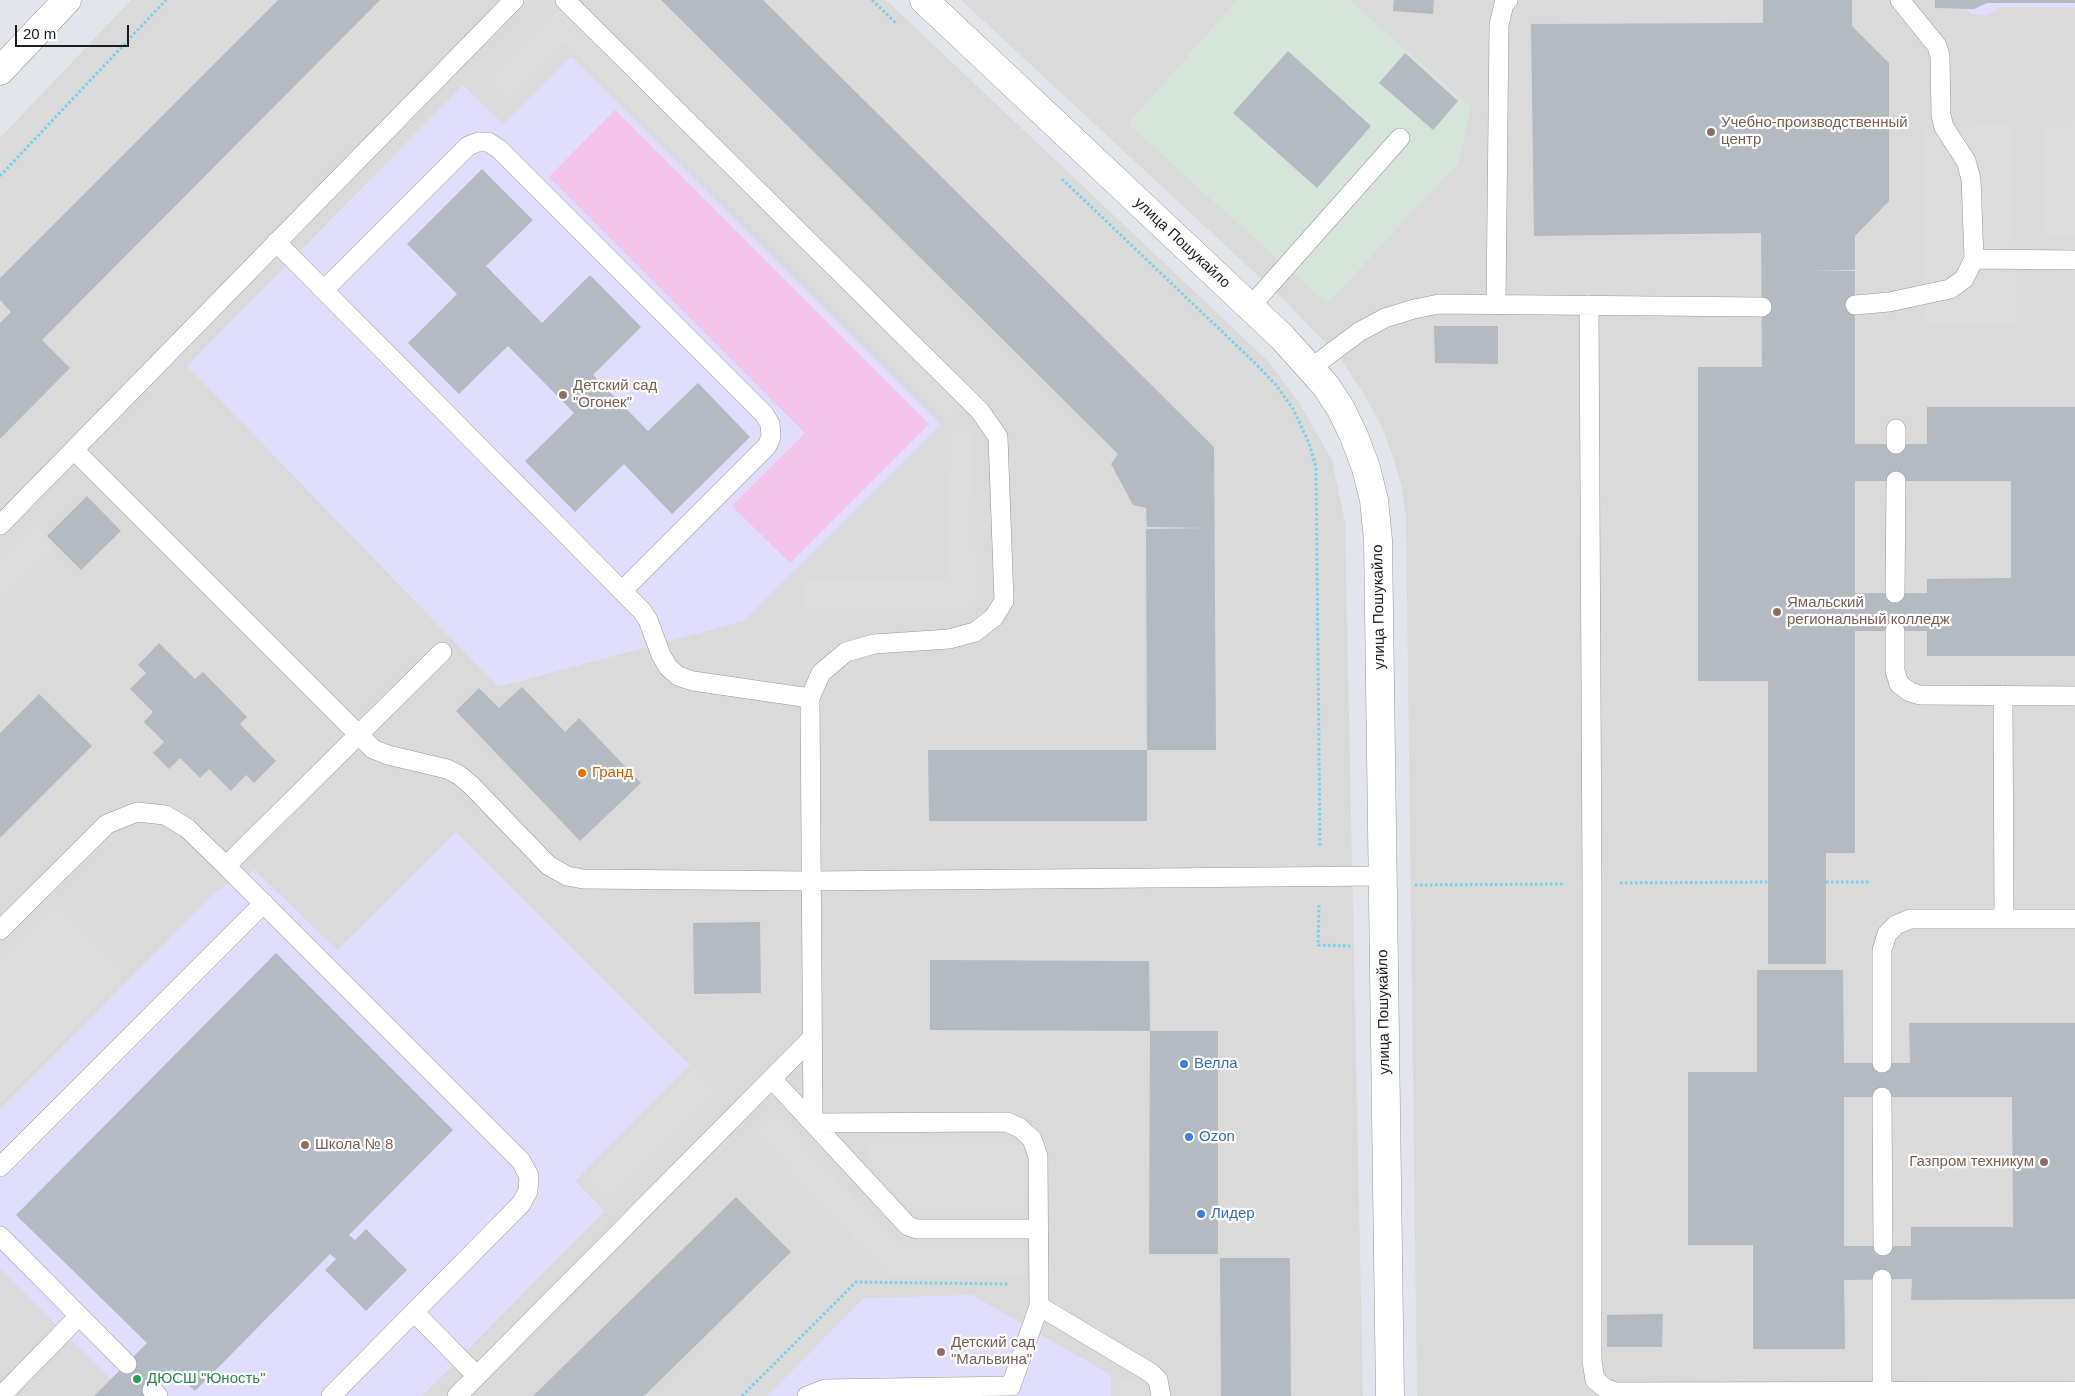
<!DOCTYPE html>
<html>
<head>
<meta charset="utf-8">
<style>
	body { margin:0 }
	#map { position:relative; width:2075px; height:1396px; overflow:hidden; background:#e3e5ed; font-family:Arial,sans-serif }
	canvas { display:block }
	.scale { position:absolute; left:15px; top:25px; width:114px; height:22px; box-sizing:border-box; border:2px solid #1c1c1c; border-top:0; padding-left:6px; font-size:15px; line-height:18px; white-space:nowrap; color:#1c1c1c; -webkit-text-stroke:4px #fff; paint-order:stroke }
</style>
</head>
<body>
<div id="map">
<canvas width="2075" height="1396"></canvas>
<div class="scale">20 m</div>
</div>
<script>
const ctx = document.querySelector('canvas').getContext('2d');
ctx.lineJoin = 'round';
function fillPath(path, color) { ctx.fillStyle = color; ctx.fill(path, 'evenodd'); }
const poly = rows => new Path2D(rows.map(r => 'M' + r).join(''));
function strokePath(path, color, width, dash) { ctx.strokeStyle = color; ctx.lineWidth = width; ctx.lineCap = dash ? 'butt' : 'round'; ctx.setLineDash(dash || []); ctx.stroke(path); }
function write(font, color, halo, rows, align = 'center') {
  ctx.font = font + ' Arial,sans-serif'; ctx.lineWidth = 4.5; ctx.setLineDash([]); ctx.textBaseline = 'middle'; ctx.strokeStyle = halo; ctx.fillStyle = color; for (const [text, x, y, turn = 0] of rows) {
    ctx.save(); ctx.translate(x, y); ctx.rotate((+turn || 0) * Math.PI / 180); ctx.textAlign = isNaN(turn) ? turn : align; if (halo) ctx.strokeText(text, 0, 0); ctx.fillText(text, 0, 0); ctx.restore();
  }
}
fillPath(poly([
	[131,0,886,0,1269,362,1299,403,1332,460,1345,522,1363,1396,0,1396,0,138],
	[961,0,2075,0,2075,1396,1417,1396,1406,516,1401,484,1394,460,1382,427,1362,391,1339,357,1284,300]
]), '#dadada');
fillPath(poly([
	[1237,0,1349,0,1471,107,1458,163,1327,304,1128,124]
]), '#d6e5da');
fillPath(poly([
	[2075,0,2075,8,2001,7,1993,13,1984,16,1970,13,1959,3],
	[571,56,941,424,744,621,498,687,187,366,463,85,503,124],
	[456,832,690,1065,575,1181,605,1211,422,1396,127,1396,0,1269,0,1109,216,891,255,870,337,950],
	[972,1295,1111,1375,1111,1396,767,1396,864,1298]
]), '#e1ddfc');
fillPath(poly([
	[615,110,929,424,790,563,732,506,805,433,549,177]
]), '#f4c3ea');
fillPath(poly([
	[563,5,964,403,946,421,564,41,506,99,488,81],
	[2075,121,2075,236,2044,236,2042,122],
	[2012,125,2016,323,1925,325,1922,127],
	[945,430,973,430,976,607,806,610,805,581,948,578],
	[35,525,56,545,0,601,0,561],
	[56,901,129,973,0,1104,0,958],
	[695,1068,716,1090,606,1201,584,1179],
	[776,1114,898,1246,1026,1248,1026,1277,887,1275,756,1133],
	[867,1143,1025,1145,1025,1210,909,1209,867,1164],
	[1120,1381,1146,1381,1146,1396,1120,1396]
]), '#dcdcdc');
fillPath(poly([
	[278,0,380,0,42,340,70,368,0,439,0,323,11,312,0,300,0,278],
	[661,0,763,0,1214,447,1216,750,1147,750,1147,821,929,821,928,750,1147,750,1146,529,1212,528,1147,527,1146,508,1133,505,1111,464,1118,454],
	[1394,0,1434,0,1433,14,1393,11],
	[1763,0,1852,0,1852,26,1889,63,1889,201,1855,236,1855,270,1808,271,1855,271,1855,444,1927,444,1927,407,2075,407,2075,656,1927,656,1927,631,1855,631,1855,853,1826,853,1826,964,1768,964,1768,681,1698,681,1698,367,1762,367,1761,233,1534,236,1531,24,1763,23],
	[1855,481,2011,481,2011,578,1927,579,1927,593,1855,593],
	[1935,0,2075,0,2075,3,1987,3,1974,9,1935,8],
	[1288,51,1371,126,1317,188,1233,113],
	[1405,53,1458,101,1433,130,1379,83],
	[482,169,533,220,486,266,542,323,590,275,641,327,593,375,648,431,698,383,750,437,672,514,624,464,575,512,525,461,574,413,508,346,459,394,408,343,457,294,407,244],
	[1434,326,1498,326,1498,364,1435,363],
	[87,496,121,531,81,570,47,536],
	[159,643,195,679,203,672,247,717,240,724,276,761,254,783,246,775,231,791,209,769,200,778,180,758,169,769,153,753,164,742,144,722,153,712,130,689,146,673,138,665],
	[522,687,565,732,579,718,641,783,580,841,456,711,479,688,499,708],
	[39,694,92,746,0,838,0,733],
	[760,922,761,993,694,994,693,923],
	[276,953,453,1130,349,1235,355,1240,366,1229,407,1270,366,1311,325,1270,336,1259,330,1254,195,1391,172,1369,146,1396,94,1396,147,1343,16,1215],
	[930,960,1149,961,1150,1031,930,1030],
	[1757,970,1843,970,1844,1063,1910,1063,1909,1023,2075,1023,2075,1299,1911,1300,1912,1279,1844,1280,1845,1349,1753,1349,1753,1245,1688,1245,1688,1072,1757,1072],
	[1844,1097,2012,1097,2013,1227,1911,1227,1911,1246,1844,1246],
	[1150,1031,1218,1031,1218,1254,1149,1254],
	[736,1197,791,1252,644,1396,533,1396],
	[1220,1258,1290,1258,1291,1396,1221,1396],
	[1663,1314,1662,1347,1607,1347,1607,1315]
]), '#b3bac1');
const service = poly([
	[565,0,980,411,998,437,1004,601,994,617,975,632,949,639,874,644,846,652,821,673,810,698,813,1123,1007,1122,1020,1128,1032,1139,1038,1156,1039,1306,1151,1373,1158,1380,1161,1396],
	[276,242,642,611,648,620,661,655,668,667,678,676,693,681,810,698],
	[1974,259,2075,260],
	[324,290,468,146,478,142,488,142,499,149,764,414,770,424,771,437,767,446,622,591],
	[1496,304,1499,25,1504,4,1508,0],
	[1589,305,1592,883,1592,1361,1595,1380,1605,1388,1615,1392,2075,1391],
	[1855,305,1889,302,1950,289,1964,279,1974,259,1971,179,1966,161,1944,127,1941,115,1940,56,1937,46,1900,0],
	[1250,307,1400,138],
	[1311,368,1359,332,1385,318,1414,309,1439,304,1762,307],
	[1896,444,1896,429],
	[74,450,373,749,388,755,447,769,459,775,471,785,548,865,567,876,583,879,810,881,1382,876],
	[0,525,514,0],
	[1895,593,1896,481],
	[1895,631,1895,671,1899,684,1910,692,1920,695,2075,696],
	[2003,695,2004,919],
	[226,866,521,1161,529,1176,528,1191,521,1204,331,1396],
	[0,930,107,824,137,812,165,815,187,828,226,866,442,652],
	[1882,1063,1882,950,1887,934,1896,925,1910,919,2075,919],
	[772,1079,908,1226,917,1229,1039,1229],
	[1882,1097,1883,1246],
	[0,1167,264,903],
	[0,1236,127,1364],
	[1882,1279,1882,1393],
	[414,1312,477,1376],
	[152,1390,158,1396],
	[1,1396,79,1316],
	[457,1396,811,1039],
	[807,1396,825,1389,1011,1386,1039,1306]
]);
const minor = poly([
	[924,0,1282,337,1326,386,1341,409,1354,436,1366,468,1374,500,1378,540,1390,1396],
	[0,71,67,0]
]);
strokePath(service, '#969696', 20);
strokePath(minor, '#969696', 29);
strokePath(poly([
	[872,0,897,24],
	[0,176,166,0],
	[1062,179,1256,364,1276,385,1293,409,1309,443,1316,467,1320,847],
	[1826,882,1871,882],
	[1620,883,1767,882],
	[1415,885,1564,884],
	[1319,905,1318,945,1350,946],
	[742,1396,856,1282,1009,1284]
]), '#74d2ed', 3, [2.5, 2.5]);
strokePath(service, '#fff', 19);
strokePath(minor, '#fff', 28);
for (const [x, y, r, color] of [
	[1711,132,5,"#8d6e63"],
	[563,395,5,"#8d6e63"],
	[1777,612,5,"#8d6e63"],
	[582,773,5,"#e8710a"],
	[1184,1064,5,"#3f7fe0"],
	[1189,1137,5,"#3f7fe0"],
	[305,1145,5,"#8d6e63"],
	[2044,1162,5,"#8d6e63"],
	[1201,1214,5,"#3f7fe0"],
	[941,1352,5,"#8d6e63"],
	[137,1379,5,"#2e9e5b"]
]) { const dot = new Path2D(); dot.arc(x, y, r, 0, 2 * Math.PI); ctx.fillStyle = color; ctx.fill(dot); strokePath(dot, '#fff', 2); }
write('15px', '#785e54', '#fff', [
	["Учебно-производственный",1721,123],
	["центр",1721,140],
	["Детский сад",573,386],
	["\"Огонек\"",573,403],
	["Ямальский",1787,603],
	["региональный колледж",1787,620],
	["Школа № 8",315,1145],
	["Газпром техникум",2034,1162,"right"],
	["Детский сад",951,1343],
	["\"Мальвина\"",951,1360]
], 'left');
write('15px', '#1c1c1c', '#fff', [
	["улица Пошукайло",1182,243,43],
	["улица Пошукайло",1379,607,-91],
	["улица Пошукайло",1384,1012,-91]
]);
write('15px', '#c56008', '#fff', [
	["Гранд",592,773]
], 'left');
write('15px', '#366cbe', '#fff', [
	["Велла",1194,1064],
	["Ozon",1199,1137],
	["Лидер",1211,1214]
], 'left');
write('15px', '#27864d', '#fff', [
	["ДЮСШ \"Юность\"",147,1379]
], 'left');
</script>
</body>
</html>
